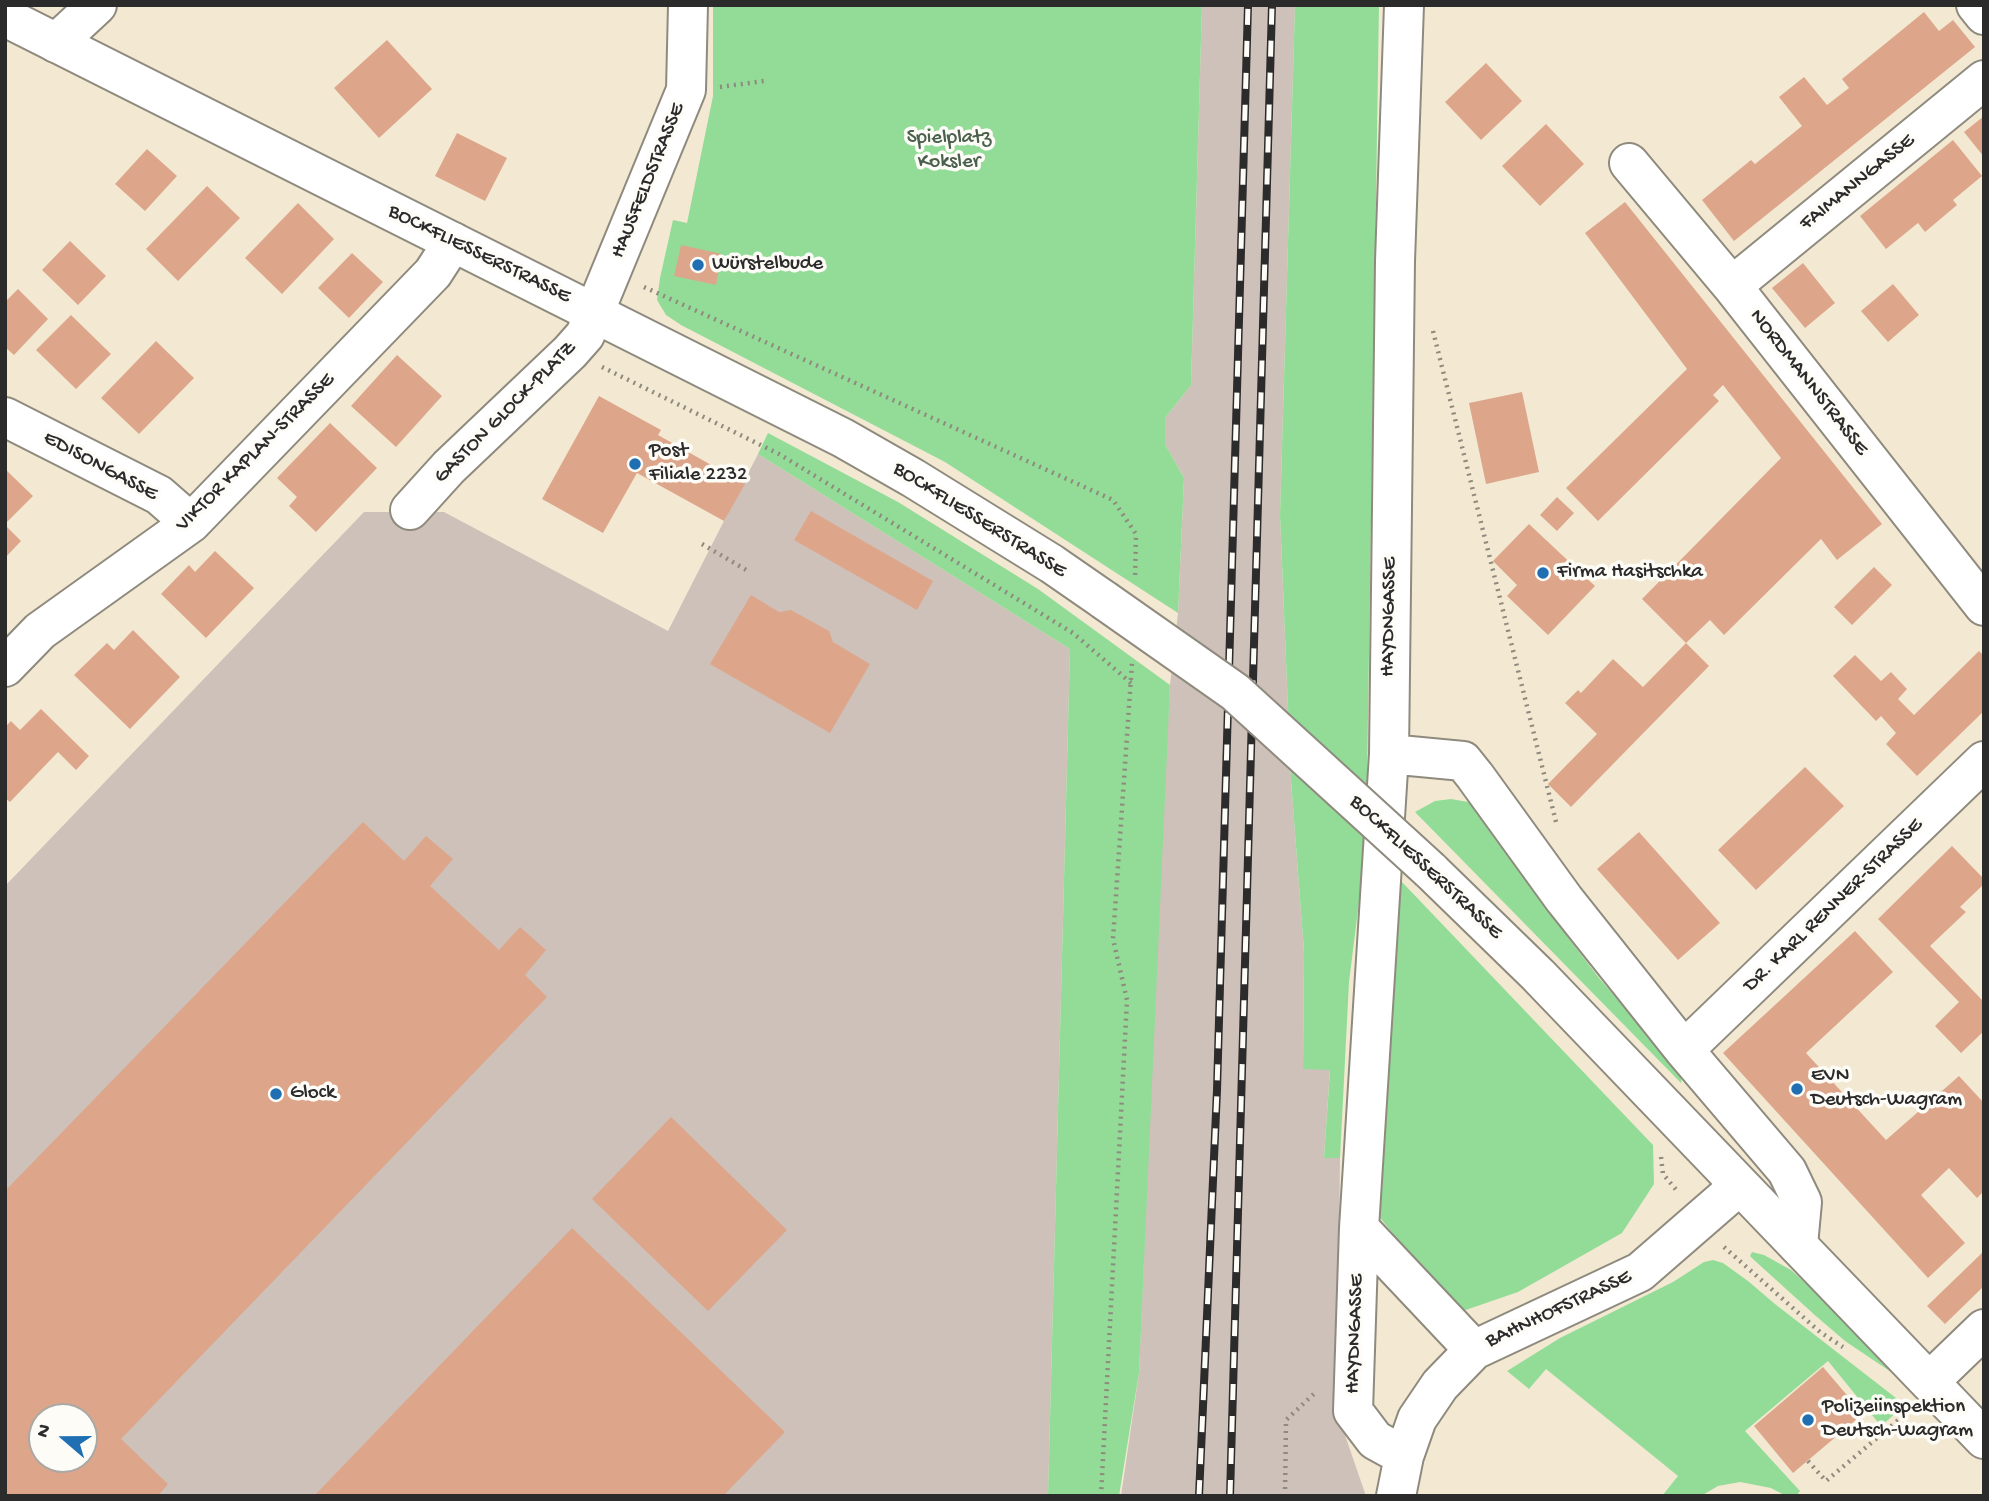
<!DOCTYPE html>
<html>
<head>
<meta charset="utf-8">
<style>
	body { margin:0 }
	#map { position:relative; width:1989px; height:1501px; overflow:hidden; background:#f3e9d2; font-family:"Gochi Hand",sans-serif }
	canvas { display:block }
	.frame { position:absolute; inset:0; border:7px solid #2b2b2b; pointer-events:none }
	.north { position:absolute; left:28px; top:1403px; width:70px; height:70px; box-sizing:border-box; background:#fdfcf7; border:2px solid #a9a8a5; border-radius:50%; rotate:290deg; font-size:19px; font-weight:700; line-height:28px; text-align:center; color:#2b2b2b }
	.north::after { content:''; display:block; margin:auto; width:24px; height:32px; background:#1f6fb2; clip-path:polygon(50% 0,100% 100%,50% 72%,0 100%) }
</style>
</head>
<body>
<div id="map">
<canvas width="1989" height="1501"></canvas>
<div class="frame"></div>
<div class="north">N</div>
</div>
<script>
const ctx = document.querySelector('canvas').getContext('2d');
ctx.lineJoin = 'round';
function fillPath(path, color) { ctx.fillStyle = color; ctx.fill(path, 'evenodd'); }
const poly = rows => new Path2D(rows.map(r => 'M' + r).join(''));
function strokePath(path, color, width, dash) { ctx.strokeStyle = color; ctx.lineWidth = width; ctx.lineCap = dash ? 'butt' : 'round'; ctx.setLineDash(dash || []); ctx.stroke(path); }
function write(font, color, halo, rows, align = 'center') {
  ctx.font = font + ' "Gochi Hand",sans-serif'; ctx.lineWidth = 7; ctx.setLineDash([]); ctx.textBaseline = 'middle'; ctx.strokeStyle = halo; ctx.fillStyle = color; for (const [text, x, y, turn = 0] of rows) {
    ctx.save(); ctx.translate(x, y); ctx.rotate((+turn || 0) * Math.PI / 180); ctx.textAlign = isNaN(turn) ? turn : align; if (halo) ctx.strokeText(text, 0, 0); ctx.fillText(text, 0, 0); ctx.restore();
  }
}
fillPath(poly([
	[1202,5,1295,5,1280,515,1291,780,1304,952,1303,1068,1330,1069,1324,1157,1340,1158,1337,1412,1366,1496,1121,1496,1139,1373,1162,823,1170,685,1178,613,1184,478,1165,444,1165,418,1191,385],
	[758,454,1070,649,1048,1496,5,1496,5,886,364,512,444,512,668,631],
	[42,1417,84,1417,84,1459,42,1459]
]), '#cec1b9');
fillPath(poly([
	[713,5,1202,5,1191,385,1165,418,1165,444,1184,478,1178,613,945,462,681,325,666,315,657,300,660,278,673,220,687,223,713,96],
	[1295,5,1379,5,1366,846,1349,982,1340,1158,1324,1158,1330,1070,1303,1069,1304,952,1291,780,1280,515],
	[768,433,898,502,1038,589,1170,685,1139,1373,1119,1496,1048,1496,1070,649,758,454],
	[1451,799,1468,802,1484,811,1527,873,1551,915,1599,978,1682,1074,1681,1083,1415,812,1435,801],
	[1399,882,1402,882,1653,1145,1654,1184,1622,1233,1518,1292,1457,1313,1377,1214],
	[1752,1252,1764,1255,1791,1270,1817,1293,1891,1372,1845,1341,1817,1317,1754,1260,1750,1256],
	[1713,1260,1723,1263,1748,1281,1775,1304,1905,1405,1881,1426,1828,1361,1745,1431,1800,1491,1796,1496,1786,1496,1771,1488,1740,1482,1718,1486,1701,1496,1662,1496,1678,1476,1546,1369,1529,1389,1507,1371,1560,1338,1673,1282,1704,1262]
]), '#92dc98');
fillPath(poly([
	[1924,12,1939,31,1953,20,1975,47,1734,241,1702,200,1751,160,1755,164,1802,126,1779,97,1804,77,1827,105,1849,88,1842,79],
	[387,40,432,89,379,138,334,88],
	[1486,63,1522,101,1481,140,1445,102],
	[1984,116,1984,157,1964,132],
	[1546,124,1584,164,1540,206,1502,166],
	[457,133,507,158,485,201,435,176],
	[1953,140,1982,176,1953,200,1957,205,1925,232,1918,223,1886,249,1860,216],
	[147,149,177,176,145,211,115,184],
	[207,186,240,218,178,281,146,249],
	[1625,202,1882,524,1837,560,1821,539,1724,635,1710,620,1686,643,1642,599,1781,458,1723,385,1713,395,1719,401,1598,521,1566,488,1687,369,1585,233],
	[298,203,334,239,282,294,245,258],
	[70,241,106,276,78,305,42,270],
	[681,245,722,254,716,285,674,276],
	[352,253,383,282,349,318,318,288],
	[1803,263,1835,303,1805,328,1772,288],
	[1893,284,1919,315,1888,342,1861,311],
	[18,289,48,319,14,355,5,347,5,302],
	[71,315,111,354,76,389,36,350],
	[156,341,194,378,139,434,101,398],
	[397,355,442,396,396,447,351,406],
	[1522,392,1539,472,1486,484,1469,403],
	[599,396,661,430,658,435,745,484,724,521,637,473,603,533,542,499],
	[330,423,377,468,316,532,289,506,297,497,277,478],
	[5,469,33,496,5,524],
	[1557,497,1574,513,1557,531,1540,515],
	[811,511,933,581,917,610,794,540],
	[1529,524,1595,586,1548,635,1507,596,1517,585,1493,561],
	[5,525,21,541,5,558],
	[215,551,254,588,206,638,161,594,189,565,195,572],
	[1874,567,1892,585,1852,625,1834,607],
	[751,595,779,612,791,610,829,631,833,642,870,664,830,733,710,664],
	[133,630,180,677,130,729,74,675,107,643,114,650],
	[1686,643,1709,666,1571,807,1548,784,1597,734,1565,703,1578,690,1581,693,1613,659,1643,687],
	[1979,651,1984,656,1984,711,1917,776,1886,744,1896,733,1881,716,1876,721,1833,676,1855,655,1881,681,1891,672,1907,689,1898,699,1914,715],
	[41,709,89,756,76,770,58,752,10,802,5,798,5,727,11,721,20,730],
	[1805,767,1844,806,1756,890,1718,850],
	[363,822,404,861,426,836,453,859,430,886,499,950,520,927,546,950,525,975,547,997,121,1439,168,1484,158,1496,5,1496,5,1191],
	[42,1417,84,1417,84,1459,42,1459],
	[1639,832,1720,923,1678,960,1597,869],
	[1952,846,1984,879,1984,884,1960,907,1966,912,1930,946,1984,1002,1984,1031,1961,1053,1935,1026,1959,1002,1878,919],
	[1855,931,1893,972,1806,1053,1886,1140,1959,1076,1984,1103,1984,1191,1977,1198,1949,1168,1921,1195,1965,1243,1928,1278,1723,1053],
	[671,1117,787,1230,708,1311,592,1199],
	[572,1228,785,1432,723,1496,314,1496],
	[1984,1251,1984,1286,1945,1324,1927,1306],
	[1823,1367,1863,1414,1793,1473,1754,1426]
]), '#dda68b');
const minor = poly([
	[1976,5,1984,15],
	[56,43,97,5],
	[1629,163,1732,286,1984,606],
	[1732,286,1984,80],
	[5,417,159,495,191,523],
	[410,510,449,467,570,352,585,335,686,90,688,5],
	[5,667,40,631,191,523,433,273,453,242],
	[1389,754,1463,761,1475,776,1564,899,1684,1050,1787,1171,1802,1202,1798,1245],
	[1684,1050,1984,761],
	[1359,1228,1474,1350],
	[1930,1381,1984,1329],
	[1404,1456,1375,1440,1353,1411,1359,1228,1389,754,1395,261,1404,5],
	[1396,1496,1404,1456,1417,1419,1440,1385,1474,1350,1640,1272,1739,1186]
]);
const major = poly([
	[5,17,843,438,913,478,1052,564,1104,600],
	[1430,870,1538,975,1984,1439]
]);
strokePath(minor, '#8f8a7e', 42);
strokePath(major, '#8f8a7e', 42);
strokePath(poly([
	[720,87,764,81],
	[644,287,1113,500,1136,534,1135,578],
	[1433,331,1556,822],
	[602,367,779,454,1073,633,1131,683],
	[702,544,748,571],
	[1661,1157,1663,1174,1678,1192],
	[1724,1247,1820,1332,1843,1347],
	[1808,1461,1826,1481,1909,1411],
	[1101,1496,1127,1000,1113,939,1132,663],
	[1285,1496,1286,1420,1317,1391]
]), '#8f8a7e', 4.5, [2, 5]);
strokePath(minor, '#fff', 38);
strokePath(major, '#fff', 38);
const rail = poly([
	[1199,1496,1217,1090,1248,5],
	[1230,1496,1272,5]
]);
strokePath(rail, '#2b2b2b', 8);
strokePath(rail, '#fdfcf7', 5, [16]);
const majorBridge = poly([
	[1104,600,1235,692,1430,870]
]);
strokePath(majorBridge, '#8f8a7e', 42, []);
strokePath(majorBridge, '#fff', 38);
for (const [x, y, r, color] of [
	[698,265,7,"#1f6fb2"],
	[635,464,7,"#1f6fb2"],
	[1543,573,7,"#1f6fb2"],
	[1797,1089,7,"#1f6fb2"],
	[276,1094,7,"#1f6fb2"],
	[1808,1420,7,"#1f6fb2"]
]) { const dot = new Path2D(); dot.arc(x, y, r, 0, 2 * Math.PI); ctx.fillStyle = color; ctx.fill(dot); strokePath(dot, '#fdfcf7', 2.5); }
write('21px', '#4a604c', '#fdfcf7', [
	["Spielplatz",949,139],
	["Koksler",949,163]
]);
write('21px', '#2b2b2b', '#fdfcf7', [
	["HAUSFELDSTRASSE",649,181,-68],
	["FAIMANNGASSE",1858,183,-39],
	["BOCKFLIESSERSTRASSE",479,255,26],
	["NORDMANNSTRASSE",1808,383,52],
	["GASTON GLOCK-PLATZ",506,413,-45],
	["VIKTOR KAPLAN-STRASSE",256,453,-45],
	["EDISONGASSE",100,467,28],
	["BOCKFLIESSERSTRASSE",979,521,32],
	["HAYDNGASSE",1390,617,-89],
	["BOCKFLIESSERSTRASSE",1425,868,43],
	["DR. KARL RENNER-STRASSE",1834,906,-44],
	["BAHNHOFSTRASSE",1559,1310,-25],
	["HAYDNGASSE",1356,1334,-88]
]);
write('21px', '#2b2b2b', '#fdfcf7', [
	["Würstelbude",712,265],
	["Post",649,452],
	["Filiale 2232",649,476],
	["Firma Hasitschka",1557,573],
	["EVN",1811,1077],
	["Deutsch-Wagram",1811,1101],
	["Glock",290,1094],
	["Polizeiinspektion",1822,1408],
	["Deutsch-Wagram",1822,1432]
], 'left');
</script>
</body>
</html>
